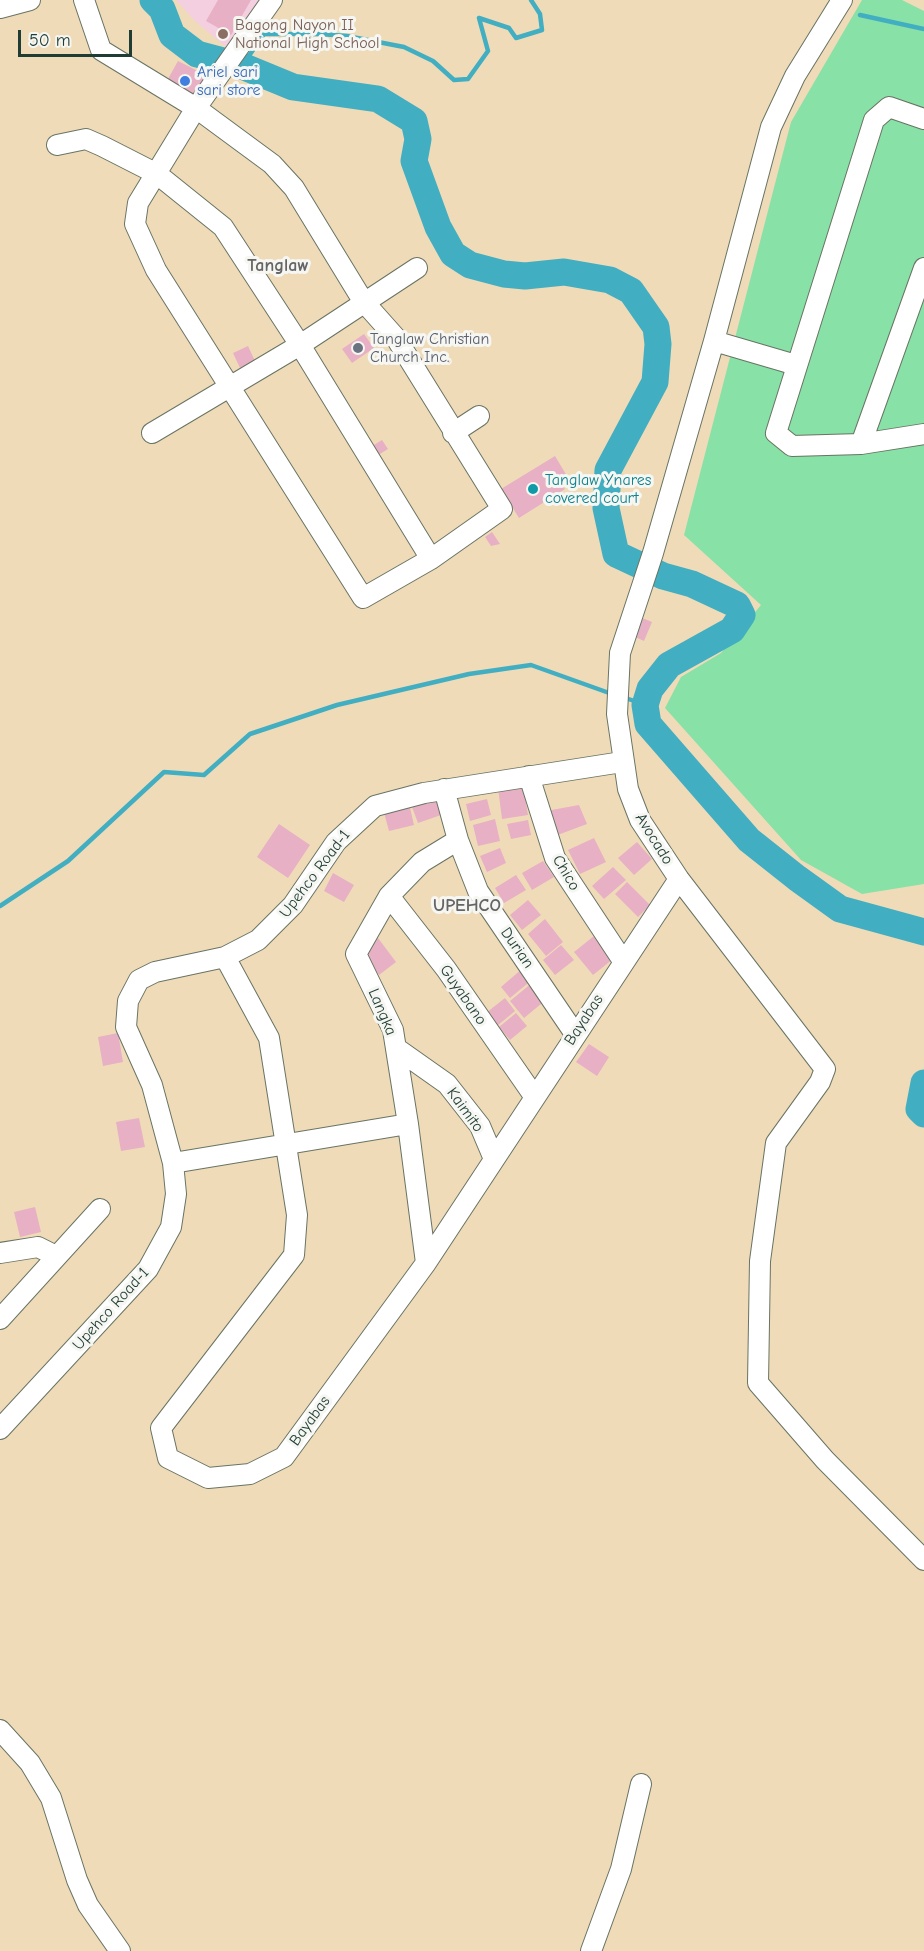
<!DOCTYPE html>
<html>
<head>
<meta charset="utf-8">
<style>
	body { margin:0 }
	#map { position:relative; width:924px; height:1951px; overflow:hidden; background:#f0dbb9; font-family:"Comic Neue",sans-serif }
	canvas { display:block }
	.scale { position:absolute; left:18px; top:30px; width:114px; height:27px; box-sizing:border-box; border:3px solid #1f3d34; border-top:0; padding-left:8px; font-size:18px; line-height:21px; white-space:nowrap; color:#1f3d34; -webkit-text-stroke:4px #f6f6f2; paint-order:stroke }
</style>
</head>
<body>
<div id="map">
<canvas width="924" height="1951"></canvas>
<div class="scale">50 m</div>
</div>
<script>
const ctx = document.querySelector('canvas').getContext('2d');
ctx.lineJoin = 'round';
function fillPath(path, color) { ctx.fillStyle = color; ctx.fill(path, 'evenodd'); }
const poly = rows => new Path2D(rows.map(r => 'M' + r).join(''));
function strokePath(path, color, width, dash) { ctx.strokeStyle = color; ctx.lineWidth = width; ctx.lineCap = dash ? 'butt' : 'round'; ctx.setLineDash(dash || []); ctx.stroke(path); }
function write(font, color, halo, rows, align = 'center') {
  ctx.font = font + ' "Comic Neue",sans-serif'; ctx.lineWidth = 6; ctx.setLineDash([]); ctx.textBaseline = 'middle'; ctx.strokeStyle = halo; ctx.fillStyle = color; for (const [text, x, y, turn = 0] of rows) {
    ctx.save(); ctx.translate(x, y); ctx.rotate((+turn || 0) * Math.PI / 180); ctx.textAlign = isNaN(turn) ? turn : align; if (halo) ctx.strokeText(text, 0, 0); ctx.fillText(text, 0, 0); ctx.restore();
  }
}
fillPath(poly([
	[176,0,259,0,227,48,194,20]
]), '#f3cfe0');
fillPath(poly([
	[862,0,902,0,924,11,924,884,862,894,801,860,665,708,681,677,721,653,761,605,684,535,791,122]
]), '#88e1a6');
strokePath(poly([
	[860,15,924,29],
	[242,66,264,34,320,34,347,36,404,47,433,61,454,80,468,79,488,51,479,18,509,28,516,38,542,30,540,14,531,0],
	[623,697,645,705],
	[0,906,68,861,164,772,204,775,250,734,337,705,469,674,531,665,612,694]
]), '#42aec1', 4.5);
strokePath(poly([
	[153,0,162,9,172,35,197,54,242,66,293,87,378,99,414,121,418,139,414,161,438,227,453,254,470,265,504,274,525,276,564,272,610,280,631,291,656,327,658,344,655,382,608,470,606,508,616,554,663,576,692,584,737,605,742,615,732,630,669,665,650,689,645,705,648,724,749,840,797,878,840,909,924,932],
	[924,1083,919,1109,924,1114]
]), '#42aec1', 27);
fillPath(poly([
	[218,0,251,0,231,35,206,21],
	[178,61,206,75,192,101,164,86],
	[364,334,374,348,352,363,342,349],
	[248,346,255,361,240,368,233,353],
	[382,440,388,449,375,457,369,448],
	[555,456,567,476,559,481,565,489,519,518,501,489],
	[492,532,500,544,491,546,485,537],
	[640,617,652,622,644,641,633,636],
	[523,784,528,815,502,819,498,788],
	[436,798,441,815,418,823,412,807],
	[408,799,414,825,389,831,382,805],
	[487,799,491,815,470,821,466,804],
	[579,805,587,824,555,836,546,811],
	[495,819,500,841,478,846,473,825],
	[528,820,531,835,511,839,507,824],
	[279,824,310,845,288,878,257,857],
	[594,838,606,862,580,874,568,850],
	[637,842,652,859,634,875,618,858],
	[500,848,506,863,487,872,480,856],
	[543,861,554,877,532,890,522,873],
	[613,867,626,880,604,899,592,886],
	[333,873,354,885,344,902,324,891],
	[516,875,526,890,504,903,495,888],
	[627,882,650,905,638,917,615,894],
	[528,900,541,915,522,930,510,915],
	[545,919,563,942,546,956,528,934],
	[594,936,613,959,593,975,574,952],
	[378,938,396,962,379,975,361,951],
	[561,945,574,960,555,975,543,960],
	[523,968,533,979,510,998,501,987],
	[533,982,547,999,524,1018,510,1001],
	[505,998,515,1011,497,1026,486,1013],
	[516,1013,527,1026,510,1040,499,1027],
	[118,1033,123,1062,103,1066,98,1037],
	[589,1044,609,1057,597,1076,576,1062],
	[139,1118,145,1147,121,1151,116,1122],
	[35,1207,41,1232,20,1237,14,1212]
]), '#e7b0c4');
const minor = poly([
	[84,0,101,50,196,108,272,164,294,188,363,301,396,338,502,509,431,559,363,598,156,270,135,224,138,203,196,108,272,0],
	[842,0,795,76,771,127,714,341,653,553,620,653,617,714,628,789,640,820,679,879,825,1069,820,1082,776,1143,760,1261,758,1383,825,1460,924,1560],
	[0,8,30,0],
	[924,119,889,107,874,120,776,433,792,446,861,444,924,434],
	[57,145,86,139,102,146,157,174,223,227,300,345,431,559],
	[714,341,796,365],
	[152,433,300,345,417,268],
	[453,433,479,416],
	[861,444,924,268],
	[529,776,555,858,623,961],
	[444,789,458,840,478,891,575,1034],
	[389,896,446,969,534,1096],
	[225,957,269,1038,297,1215,294,1255,161,1428,168,1458,208,1478,250,1474,284,1457,426,1263,679,879],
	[396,1048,447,1084,480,1126,494,1159],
	[173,1163,408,1124],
	[0,1253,38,1247,56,1256],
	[426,1263,408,1124,393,1030,356,954,389,896,422,862,458,840],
	[0,1319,100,1209],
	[0,1429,148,1269,171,1227,176,1194,173,1163,152,1085,126,1027,128,1001,139,980,155,972,225,957,258,940,293,905,336,842,375,806,424,793,622,762],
	[0,1730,30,1763,51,1798,77,1880,88,1905,120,1951],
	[591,1951,621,1869,641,1784]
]);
strokePath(minor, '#687463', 22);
strokePath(minor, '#fff', 20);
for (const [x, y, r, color] of [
	[223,34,6,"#8d6e63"],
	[185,81,6,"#3f7fe0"],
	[358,348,6,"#6b7280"],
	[533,489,6,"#0f9aa8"]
]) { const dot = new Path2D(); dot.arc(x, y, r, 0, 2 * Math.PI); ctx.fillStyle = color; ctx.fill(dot); strokePath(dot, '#f6f6f2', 2); }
write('16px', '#785e54', '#f6f6f2', [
	["Bagong Nayon II",235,25],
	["National High School",235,43]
], 'left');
write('16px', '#366cbe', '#f6f6f2', [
	["Ariel sari",197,72],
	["sari store",197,90]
], 'left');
write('16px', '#5b616d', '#f6f6f2', [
	["Tanglaw Christian",370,339],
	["Church Inc.",370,357]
], 'left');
write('16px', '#0d838f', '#f6f6f2', [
	["Tanglaw Ynares",545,480],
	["covered court",545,498]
], 'left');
write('16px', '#1f3d34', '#f6f6f2', [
	["Avocado",654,839,58],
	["Chico",566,873,59],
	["Upehco Road-1",315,874,-53],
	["Durian",517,948,55],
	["Guyabano",463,995,55],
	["Langka",382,1012,67],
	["Bayabas",584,1020,-57],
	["Kaimito",465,1110,54],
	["Upehco Road-1",111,1309,-48],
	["Bayabas",310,1421,-54]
]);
write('bold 18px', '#656566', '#f6f6f2', [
	["Tanglaw",278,266],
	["UPEHCO",467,906]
]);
</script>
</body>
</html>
